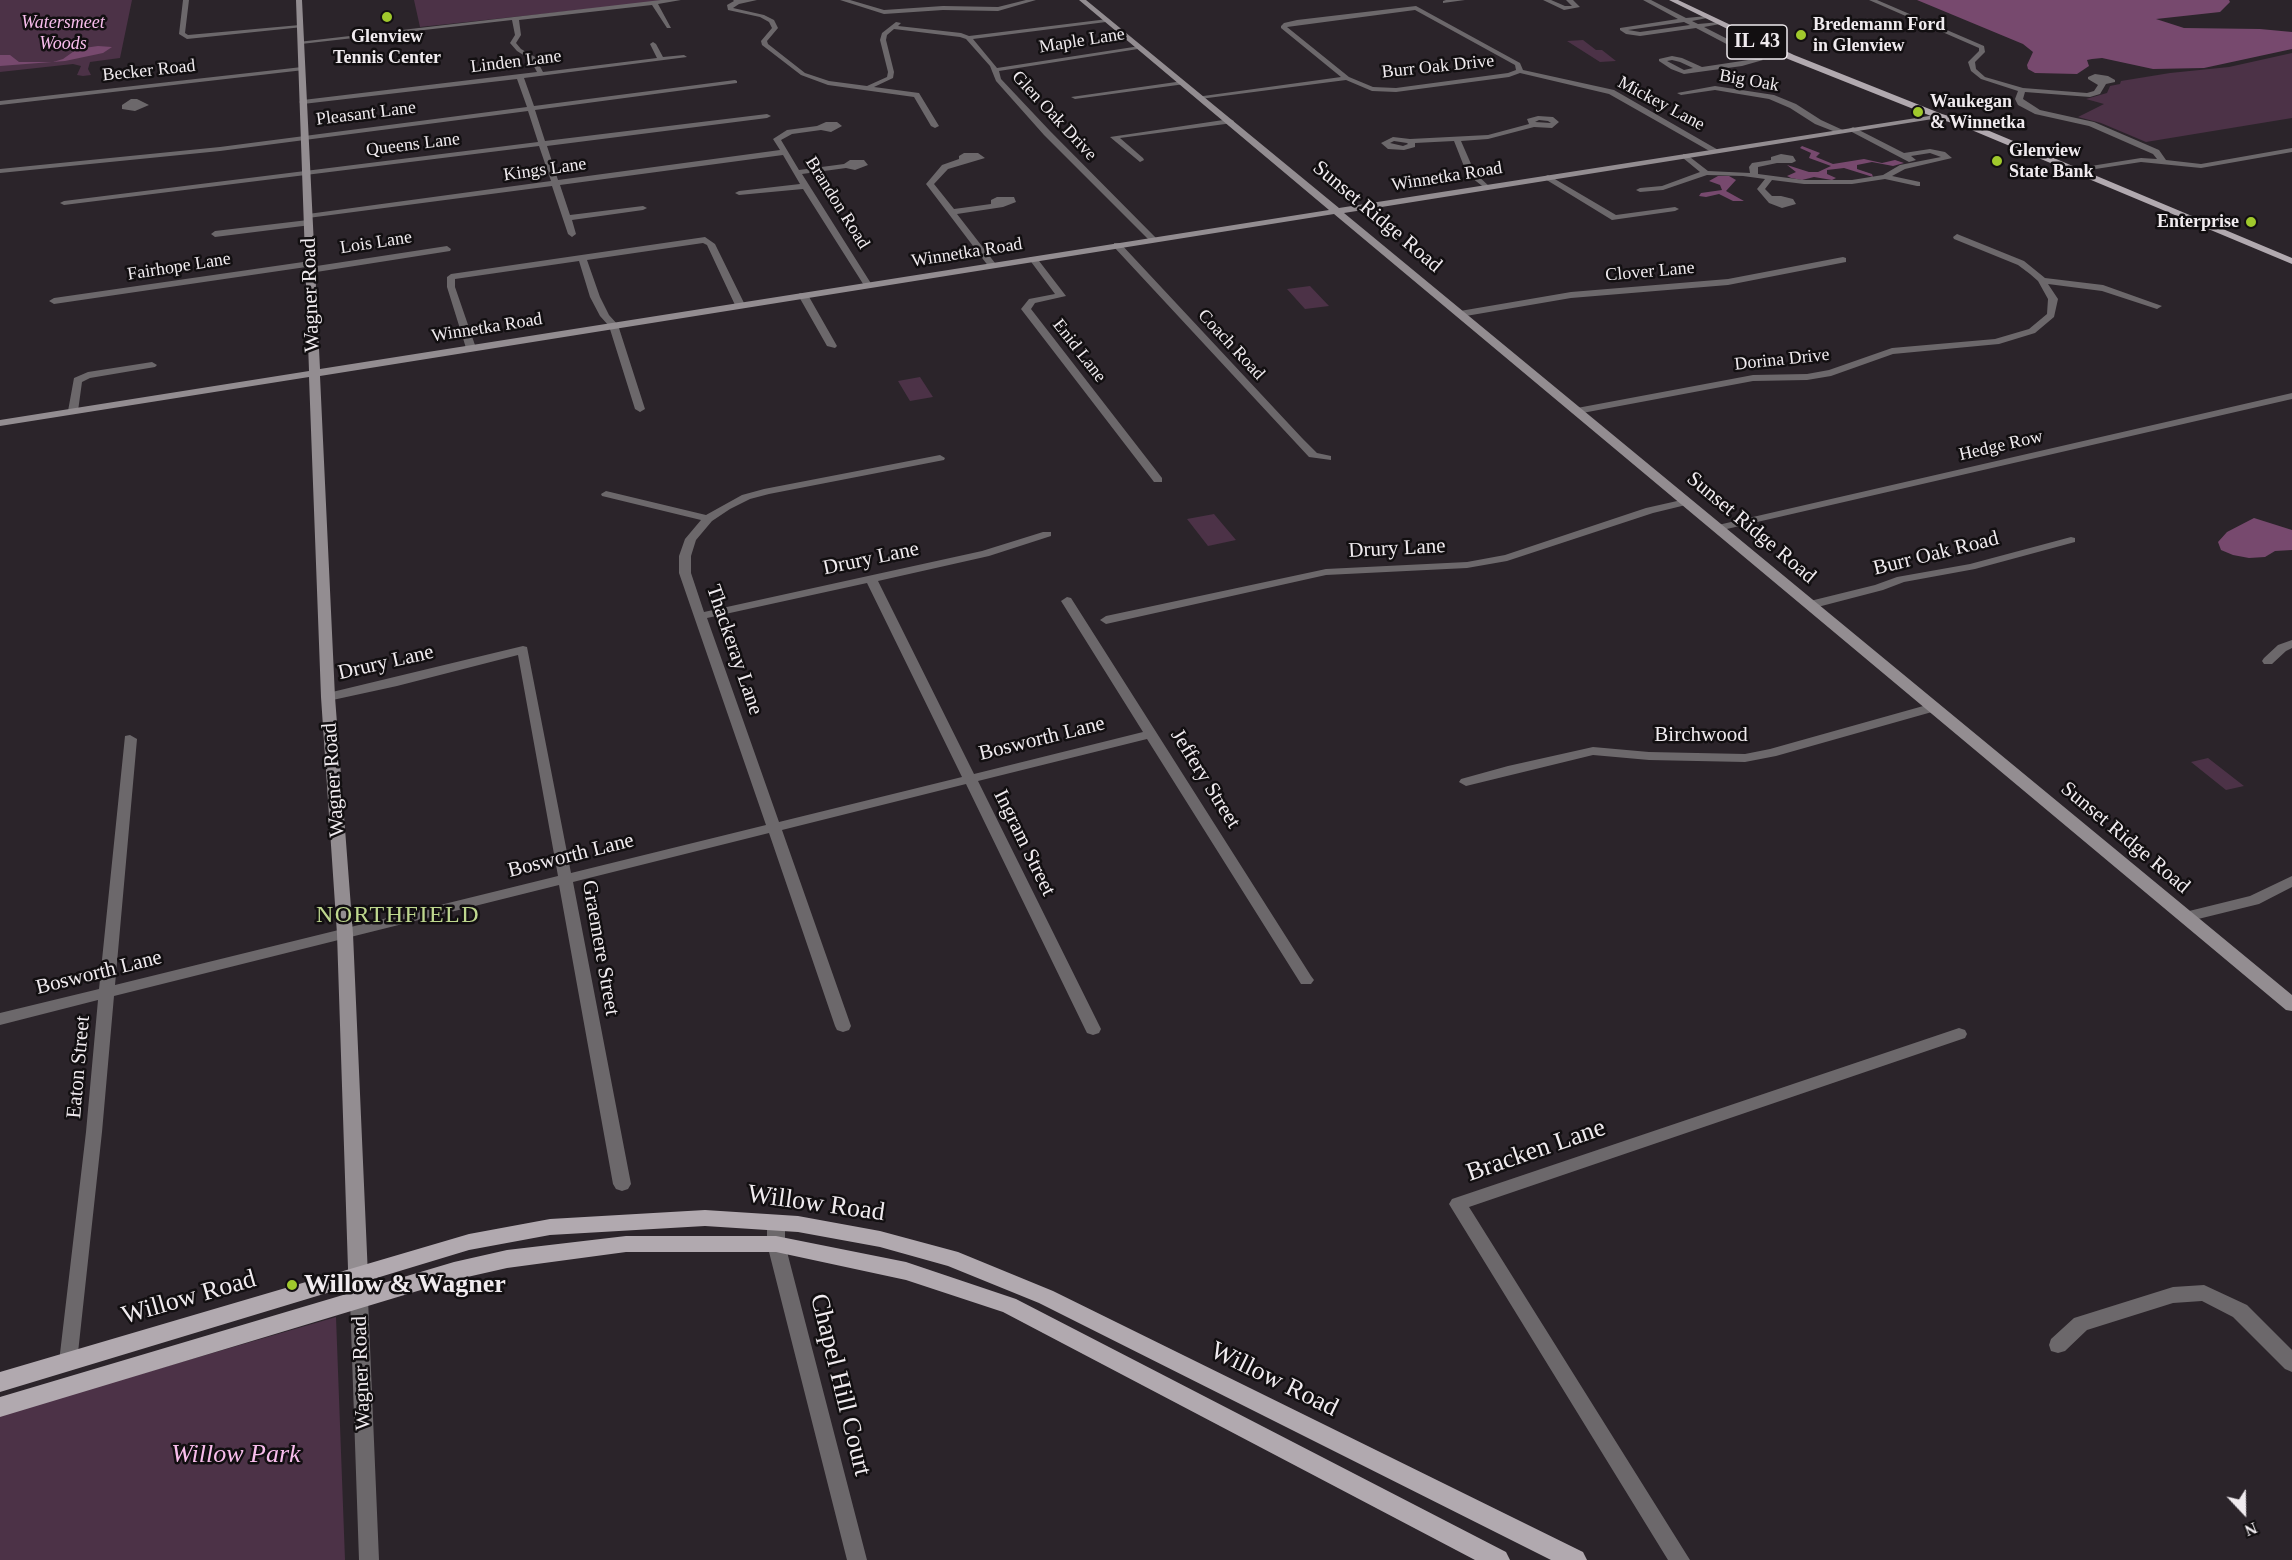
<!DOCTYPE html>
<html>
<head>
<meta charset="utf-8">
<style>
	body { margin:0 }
	#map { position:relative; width:2292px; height:1560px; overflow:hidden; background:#2b242a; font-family:"Times New Roman",serif }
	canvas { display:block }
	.north { position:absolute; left:2214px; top:1482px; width:60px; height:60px; -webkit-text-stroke:4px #120f11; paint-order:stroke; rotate:158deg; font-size:16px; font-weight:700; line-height:24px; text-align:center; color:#f0ebef }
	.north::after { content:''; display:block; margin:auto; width:21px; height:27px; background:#f0ebef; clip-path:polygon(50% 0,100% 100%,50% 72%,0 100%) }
</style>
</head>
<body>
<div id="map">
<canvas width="2292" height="1560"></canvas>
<div class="north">N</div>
</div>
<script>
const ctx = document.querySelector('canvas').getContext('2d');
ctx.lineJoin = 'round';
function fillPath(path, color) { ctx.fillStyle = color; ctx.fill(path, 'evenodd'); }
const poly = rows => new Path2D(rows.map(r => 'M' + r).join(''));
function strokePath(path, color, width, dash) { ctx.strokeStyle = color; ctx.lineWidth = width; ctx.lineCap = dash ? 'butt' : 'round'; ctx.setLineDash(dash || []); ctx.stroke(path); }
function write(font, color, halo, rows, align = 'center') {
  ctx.font = font + ' "Times New Roman",serif'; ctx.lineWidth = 5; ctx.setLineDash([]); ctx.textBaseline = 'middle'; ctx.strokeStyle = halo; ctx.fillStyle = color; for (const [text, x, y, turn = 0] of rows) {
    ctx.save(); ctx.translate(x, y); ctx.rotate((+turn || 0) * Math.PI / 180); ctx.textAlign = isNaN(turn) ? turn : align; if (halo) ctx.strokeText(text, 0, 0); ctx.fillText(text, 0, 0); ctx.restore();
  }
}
fillPath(poly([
	[0,0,132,0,120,58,90,62,88,69,91,75,83,76,77,75,81,66,73,64,0,72],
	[414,0,673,0,420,27],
	[1583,40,1596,50,1602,50,1616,61,1600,62,1567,41],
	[2292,53,2292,118,2146,142,2101,123,2078,117,2104,104,2086,99,2107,93,2110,86,2120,84,2121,81,2170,73,2229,67],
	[1310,286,1329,306,1305,309,1287,289],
	[920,377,933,397,910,401,898,381],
	[1214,514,1236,540,1208,546,1187,519],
	[2208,758,2244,786,2226,790,2191,762],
	[336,1317,345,1560,0,1560,0,1415]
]), '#4c3247');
fillPath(poly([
	[1917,0,2229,0,2230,2,2220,12,2156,19,2184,28,2260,29,2292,32,2292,49,2204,68,2153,69,2102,58,2092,59,2087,60,2089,66,2077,74,2035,73,2028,69,2027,65,2033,52,2023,44],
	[98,46,112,47,103,53,65,61,0,66,0,55,10,55,19,62,53,62,63,59,77,49],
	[1802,146,1820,153,1816,157,1833,164,1864,159,1882,163,1895,160,1904,163,1893,166,1872,162,1857,165,1857,169,1872,174,1873,177,1844,168,1827,170,1827,174,1836,178,1832,180,1814,177,1802,180,1791,178,1787,176,1796,172,1787,165,1809,172,1818,172,1831,166,1809,158,1811,153,1800,148],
	[1718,176,1729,176,1736,180,1726,191,1744,201,1733,201,1719,194,1706,197,1699,196,1701,193,1722,190,1720,185,1709,181],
	[2254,518,2292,530,2292,550,2275,551,2265,557,2249,558,2233,555,2221,550,2218,542,2227,532]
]), '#77496e');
fillPath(poly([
	[183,0,189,0,185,33,188,35,300,25,303,27,187,39,179,34,183,0],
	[661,0,681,0,658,4,671,28,667,28,652,5,519,20,521,35,516,43,521,49,535,57,543,72,657,58,650,44,653,42,656,44,663,57,684,55,687,57,524,78,534,106,735,80,737,81,737,83,535,110,545,141,767,114,771,116,767,118,547,146,558,180,780,150,773,139,787,130,817,126,826,122,837,122,842,126,831,132,821,130,792,134,781,140,799,170,844,164,850,160,864,160,868,165,855,170,846,168,802,174,872,285,871,287,865,287,803,189,739,195,735,193,739,191,800,184,783,155,560,185,570,215,643,206,647,208,643,210,572,220,576,234,572,237,568,234,552,186,308,218,304,216,308,214,551,181,539,146,64,205,60,203,64,201,538,142,528,111,220,151,0,173,0,169,220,147,527,107,517,79,303,104,299,102,303,100,537,72,530,59,517,51,510,43,515,35,512,20,301,44,298,42,661,0],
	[733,0,757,0,739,4,733,8,764,15,774,20,778,28,767,41,768,44,805,73,829,81,867,86,887,77,888,72,880,40,882,33,896,22,901,23,898,26,961,33,969,36,1108,19,1106,22,973,39,997,68,1140,46,1138,49,999,71,1001,79,1050,131,1158,240,1151,242,1044,135,996,81,990,66,966,39,960,37,894,29,887,35,886,40,894,72,893,78,874,87,919,93,939,126,935,128,931,126,914,97,828,85,801,75,762,45,761,41,772,28,769,22,760,17,728,10,727,5,734,1,733,0],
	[840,0,850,0,884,10,943,6,998,7,1026,0,1036,0,998,11,943,10,884,14,840,0],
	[1446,0,1465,0,1443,3,1443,1,1446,0],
	[1543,0,1551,0,1565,6,1572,6,1566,0,1573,0,1580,7,1564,10,1543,0],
	[1643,0,1651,0,1686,18,1707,16,1707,18,1692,21,1698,24,1720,22,1720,24,1704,27,1755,53,1763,60,1742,66,1684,74,1671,69,1659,61,1659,59,1672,56,1682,58,1702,67,1755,59,1696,28,1640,36,1626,34,1620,30,1620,28,1678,19,1643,0],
	[1684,22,1690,25,1640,32,1628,30,1684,22],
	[1672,60,1680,62,1693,68,1684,70,1667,61,1672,60],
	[1869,0,1877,0,1984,46,1985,52,1975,62,1976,69,1985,77,2023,88,2087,93,2094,91,2098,85,2088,79,2088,77,2095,74,2108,76,2115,80,2115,82,2106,84,2100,94,2090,97,2025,92,2023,99,2040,110,2094,122,2159,150,2166,160,2201,164,2292,148,2292,152,2201,168,2141,162,2063,174,2062,172,2066,170,2141,158,2157,159,2153,154,2089,126,2035,114,2018,105,2015,99,2018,91,1981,79,1971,71,1968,62,1979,51,1979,48,1869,0],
	[1416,6,1520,63,1523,70,1614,90,1720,151,1713,153,1609,94,1520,73,1509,77,1396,92,1372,91,1346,80,1200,99,1196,97,1341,77,1281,28,1281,26,1284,23,1297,20,1416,6],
	[1415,10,1515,65,1516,70,1508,73,1396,88,1373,87,1349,77,1287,27,1415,10],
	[302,67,304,70,0,105,0,101,302,67],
	[1183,81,1185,82,1185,84,1075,99,1071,97,1183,81],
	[1715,86,1774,95,1796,104,1821,120,1845,131,1838,133,1815,124,1790,108,1769,99,1715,90,1681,95,1677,93,1715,86],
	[131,99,137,99,149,105,135,111,122,109,122,105,131,99],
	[1538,116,1553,117,1559,122,1552,128,1534,127,1488,139,1461,141,1475,173,1490,187,1486,189,1467,174,1454,141,1415,143,1415,147,1404,150,1388,149,1381,143,1393,137,1410,139,1488,135,1529,124,1527,119,1538,116],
	[1539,120,1548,121,1551,123,1535,122,1539,120],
	[1394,141,1407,143,1408,144,1403,146,1390,143,1394,141],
	[1230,119,1234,121,1233,123,1120,138,1143,158,1144,160,1140,162,1110,137,1230,119],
	[1853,127,1904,153,1930,149,1945,152,1952,158,1905,169,1892,176,1920,182,1920,186,1917,186,1885,179,1852,184,1804,184,1772,180,1765,189,1772,196,1781,196,1793,199,1796,204,1782,208,1769,203,1757,189,1765,179,1743,176,1707,175,1663,190,1640,192,1636,190,1640,188,1662,186,1700,172,1683,158,1683,154,1686,154,1708,171,1750,173,1749,167,1752,163,1771,160,1771,157,1781,154,1793,156,1796,161,1792,163,1777,163,1758,167,1758,174,1804,180,1852,180,1883,175,1900,165,1941,157,1930,153,1911,156,1916,160,1909,162,1850,131,1849,129,1853,127],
	[964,153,978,153,985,158,948,169,934,184,954,209,991,204,991,200,997,197,1014,197,1016,202,1003,207,957,214,995,263,995,267,989,267,926,184,942,165,959,159,959,156,964,153],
	[1548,175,1616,215,1675,207,1679,209,1675,211,1612,220,1545,179,1544,177,1548,175],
	[308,220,311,221,311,225,215,237,211,234,215,231,308,220],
	[1957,234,2024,261,2045,278,2103,285,2162,306,2157,309,2102,291,2048,284,2058,299,2054,317,2035,333,1999,344,1893,354,1831,376,1807,380,1753,381,1577,414,1572,411,1577,408,1753,375,1807,374,1829,370,1892,348,1995,339,2029,329,2047,314,2048,299,2038,281,2030,274,2018,265,1954,239,1953,237,1957,234],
	[705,237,715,244,745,305,743,307,735,305,707,245,703,243,587,260,600,297,609,315,618,325,645,409,640,412,635,409,609,326,600,316,590,297,579,261,455,279,455,287,476,348,471,351,466,348,447,287,447,277,451,274,705,237],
	[1114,243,1120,243,1302,438,1317,453,1331,456,1331,460,1309,457,1114,247,1114,243],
	[447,246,451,249,450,251,310,273,306,270,310,267,447,246],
	[1030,257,1036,257,1066,296,1035,303,1031,309,1162,478,1162,482,1154,482,1021,309,1029,299,1055,294,1029,259,1030,257],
	[1843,257,1846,258,1846,262,1728,285,1571,298,1460,317,1455,314,1460,311,1571,292,1728,279,1843,257],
	[310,261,313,262,313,266,54,304,49,301,54,298,310,261],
	[800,293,808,295,837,346,835,348,827,346,798,295,800,293],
	[152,362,157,365,155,367,90,378,82,382,78,411,73,414,68,411,74,378,88,372,152,362],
	[2292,393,2292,399,1718,531,1712,528,1718,525,2292,393],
	[940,455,945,458,944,460,769,494,750,499,730,509,712,521,696,540,691,556,691,573,704,612,982,551,1043,532,1051,532,1051,536,989,556,878,581,974,774,1143,732,1061,601,1067,597,1071,598,1311,976,1314,980,1311,984,1301,984,1147,739,978,781,1101,1029,1099,1033,1093,1035,1087,1033,1085,1029,966,784,782,830,851,1026,849,1030,843,1032,837,1030,835,1026,769,833,573,882,631,1184,628,1189,622,1191,616,1189,613,1184,559,885,114,996,102,1132,77,1362,75,1368,68,1371,61,1368,59,1362,86,1132,98,1000,0,1025,0,1013,99,989,125,736,130,735,137,739,115,985,558,876,518,655,397,686,328,701,323,700,322,697,328,693,523,646,527,647,571,873,766,825,679,573,679,556,685,539,701,520,602,496,601,494,606,491,706,515,742,495,764,489,940,455],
	[867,583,962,777,779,822,707,618,867,583],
	[1686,499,1691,502,1690,504,1653,513,1507,561,1467,568,1326,575,1106,624,1100,620,1106,616,1326,569,1467,562,1505,555,1646,508,1686,499],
	[2071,537,2075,538,2075,542,1975,569,1904,582,1883,590,1810,609,1804,605,1806,602,1875,585,1897,577,1970,564,2071,537],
	[2292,640,2292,648,2286,651,2272,664,2264,664,2262,661,2264,658,2278,645,2292,640],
	[1934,703,1940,707,1939,710,1776,756,1745,762,1649,760,1593,755,1466,786,1459,782,1461,779,1508,766,1593,747,1649,752,1745,754,1770,749,1934,703],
	[2292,876,2292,887,2259,904,2186,922,2181,921,2179,917,2181,913,2250,896,2292,876],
	[1959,1028,1965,1030,1967,1034,1965,1038,1469,1207,1690,1560,1668,1560,1452,1209,1449,1204,1452,1199,1959,1028],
	[776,1216,782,1218,785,1223,785,1244,867,1560,847,1560,767,1244,767,1223,770,1218,776,1216],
	[2204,1285,2247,1305,2292,1350,2292,1372,2285,1369,2233,1317,2202,1301,2173,1303,2087,1330,2065,1351,2058,1353,2051,1351,2049,1345,2051,1339,2074,1318,2173,1287,2204,1285],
	[359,1291,365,1293,368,1299,379,1560,359,1560,350,1299,353,1293,359,1291]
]), '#6c686b');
fillPath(poly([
	[296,0,302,0,320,369,1329,210,1079,0,1086,0,1339,208,1942,114,1943,116,1939,118,1344,213,2292,995,2292,1011,2286,1010,1334,214,320,376,335,697,353,934,369,1299,366,1305,359,1308,352,1305,349,1299,337,934,321,697,309,377,0,426,0,420,309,371,296,0]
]), '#938d91');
fillPath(poly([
	[1669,0,1678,0,1794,55,1942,114,1968,122,2292,258,2292,264,1962,126,1936,118,1788,59,1669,0],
	[705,1210,798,1216,880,1231,958,1252,1053,1291,1583,1552,1587,1560,1551,1560,1039,1303,948,1266,880,1247,798,1232,705,1226,550,1235,469,1250,0,1392,0,1372,469,1234,550,1219,705,1210],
	[626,1236,776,1236,906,1262,1016,1299,1506,1552,1510,1560,1475,1560,1003,1312,906,1280,776,1252,626,1252,507,1268,454,1280,0,1417,0,1397,454,1262,507,1250,626,1236]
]), '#b1a9af');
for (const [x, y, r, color] of [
	[387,17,6,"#a0c92c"],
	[1801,35,6,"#a0c92c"],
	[1918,112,6,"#a0c92c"],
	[1997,161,6,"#a0c92c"],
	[2251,222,6,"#a0c92c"],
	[292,1285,6,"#a0c92c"]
]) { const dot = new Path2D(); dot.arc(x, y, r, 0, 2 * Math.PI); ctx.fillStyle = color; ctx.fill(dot); strokePath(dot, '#120f11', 2); }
write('italic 18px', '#f8bdec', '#120f11', [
	["Watersmeet",63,23],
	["Woods",63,44]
]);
write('bold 18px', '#f0ebef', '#120f11', [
	["Bredemann Ford",1813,25],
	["in Glenview",1813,46],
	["Glenview",387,37,"center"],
	["Tennis Center",387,58,"center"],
	["Waukegan",1930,102],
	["& Winnetka",1930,123],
	["Glenview",2009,151],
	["State Bank",2009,172],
	["Enterprise",2239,222,"right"]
], 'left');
write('18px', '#f0ebef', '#120f11', [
	["Maple Lane",1082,41,-9],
	["Linden Lane",516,62,-7],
	["Burr Oak Drive",1438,67,-6],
	["Becker Road",149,71,-6],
	["Big Oak",1749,81,10],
	["Mickey Lane",1661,104,28],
	["Pleasant Lane",366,114,-7],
	["Glen Oak Drive",1054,116,47],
	["Queens Lane",413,145,-7],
	["Kings Lane",545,170,-8],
	["Winnetka Road",1447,177,-9],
	["Brandon Road",837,203,58],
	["Lois Lane",376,243,-9],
	["Winnetka Road",967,253,-9],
	["Fairhope Lane",179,267,-9],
	["Clover Lane",1650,272,-5],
	["Winnetka Road",487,328,-9],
	["Coach Road",1231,345,47],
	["Enid Lane",1079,351,52],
	["Dorina Drive",1782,360,-6],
	["Hedge Row",2001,446,-13]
]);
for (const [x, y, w] of [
	[1757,42,60]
]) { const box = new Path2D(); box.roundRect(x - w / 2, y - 17, w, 34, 4.5); ctx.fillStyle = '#120f11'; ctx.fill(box); strokePath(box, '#f0ebef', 1.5); }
write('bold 20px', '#f0ebef', null, [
	["IL 43",1757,42]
]);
write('21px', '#f0ebef', '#120f11', [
	["Sunset Ridge Road",1377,217,40],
	["Wagner Road",311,295,-92],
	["Sunset Ridge Road",1751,528,40],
	["Drury Lane",1397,549,-3],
	["Burr Oak Road",1936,554,-14],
	["Drury Lane",871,559,-12],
	["Thackeray Lane",734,650,71],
	["Drury Lane",386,663,-13],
	["Birchwood",1701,735],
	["Bosworth Lane",1042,739,-14],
	["Jeffery Street",1205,779,58],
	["Wagner Road",334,780,-94],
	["Sunset Ridge Road",2125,838,40],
	["Ingram Street",1024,843,64],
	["Bosworth Lane",571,856,-14],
	["Graemere Street",600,948,80],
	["Bosworth Lane",99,973,-14],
	["Eaton Street",79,1067,-85],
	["Wagner Road",362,1373,-92]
]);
ctx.letterSpacing = '1.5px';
write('24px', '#bed78e', '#120f11', [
	["NORTHFIELD",398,916]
]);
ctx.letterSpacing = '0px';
write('26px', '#f0ebef', '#120f11', [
	["Bracken Lane",1536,1151,-19],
	["Willow Road",816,1204,8],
	["Willow Road",189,1298,-16],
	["Willow Road",1274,1380,26],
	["Chapel Hill Court",840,1385,76]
]);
write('bold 26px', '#f0ebef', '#120f11', [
	["Willow & Wagner",304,1285]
], 'left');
write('italic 26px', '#f8bdec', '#120f11', [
	["Willow Park",236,1455]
]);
</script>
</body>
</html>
